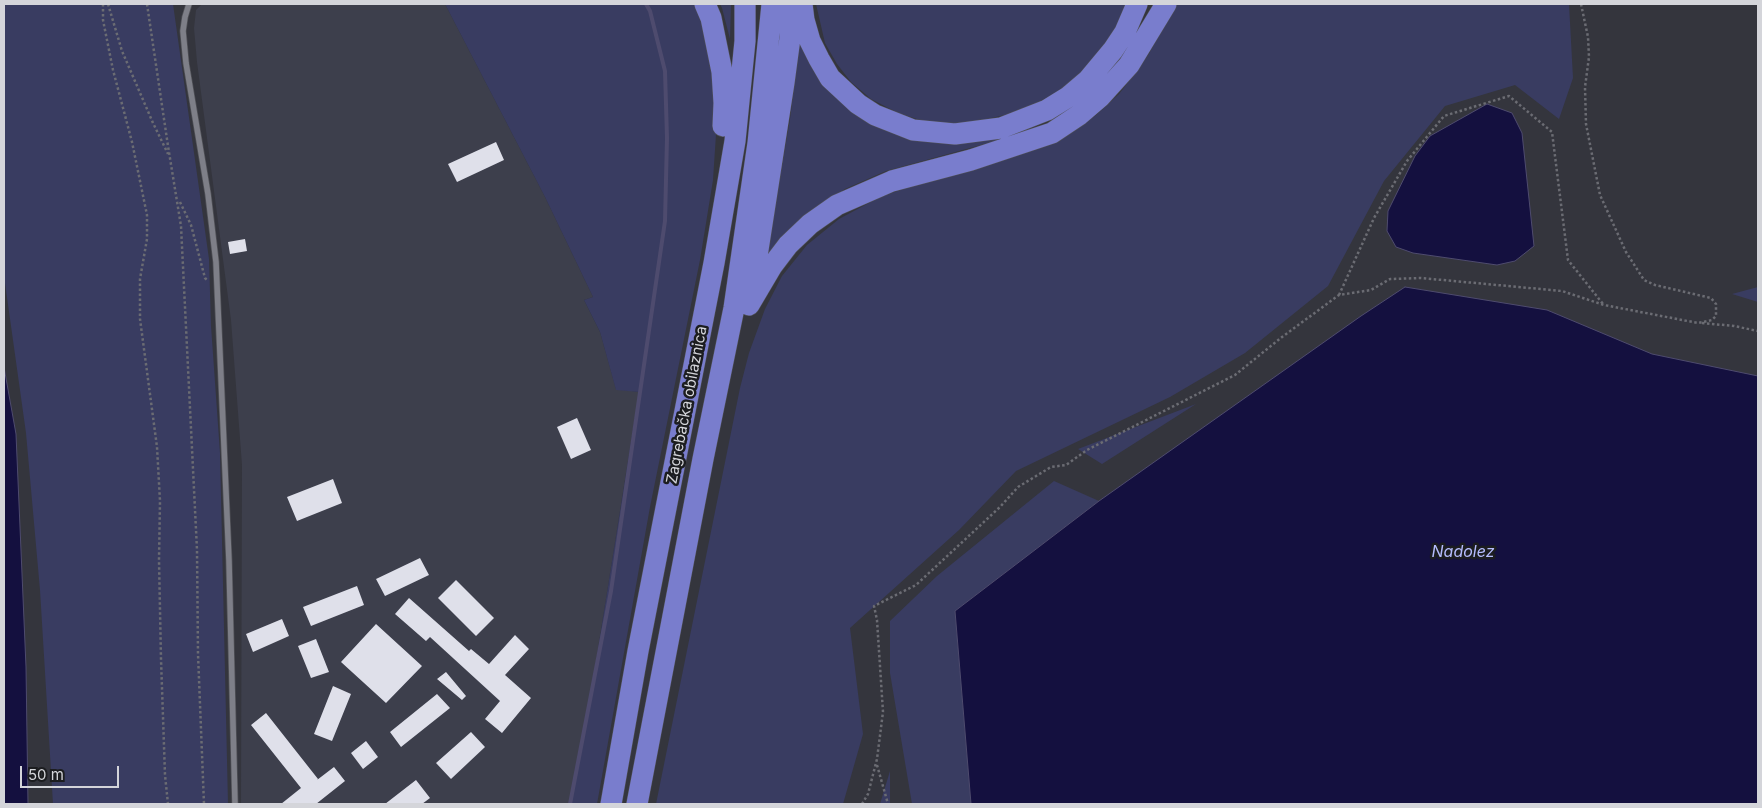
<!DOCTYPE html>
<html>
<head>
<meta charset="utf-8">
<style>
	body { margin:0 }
	#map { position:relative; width:1762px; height:808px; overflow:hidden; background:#34353d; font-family:Inter,sans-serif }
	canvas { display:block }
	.frame { position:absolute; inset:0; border:5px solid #d4d5da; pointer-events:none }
	.scale { position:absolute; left:20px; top:766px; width:99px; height:22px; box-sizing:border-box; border:2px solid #d4d5da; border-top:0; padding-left:6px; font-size:15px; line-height:18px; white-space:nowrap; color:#d4d5da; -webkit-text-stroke:4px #1c1d20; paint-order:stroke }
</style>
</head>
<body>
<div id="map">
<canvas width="1762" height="808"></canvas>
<div class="frame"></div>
<div class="scale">50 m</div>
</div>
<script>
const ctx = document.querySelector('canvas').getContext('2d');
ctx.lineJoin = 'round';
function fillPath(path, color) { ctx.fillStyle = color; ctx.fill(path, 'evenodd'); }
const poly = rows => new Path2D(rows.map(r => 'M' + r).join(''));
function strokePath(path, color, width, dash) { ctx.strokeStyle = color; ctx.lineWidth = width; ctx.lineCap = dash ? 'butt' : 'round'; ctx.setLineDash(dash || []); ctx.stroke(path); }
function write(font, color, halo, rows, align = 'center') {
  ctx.font = font + ' Inter,sans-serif'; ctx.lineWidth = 5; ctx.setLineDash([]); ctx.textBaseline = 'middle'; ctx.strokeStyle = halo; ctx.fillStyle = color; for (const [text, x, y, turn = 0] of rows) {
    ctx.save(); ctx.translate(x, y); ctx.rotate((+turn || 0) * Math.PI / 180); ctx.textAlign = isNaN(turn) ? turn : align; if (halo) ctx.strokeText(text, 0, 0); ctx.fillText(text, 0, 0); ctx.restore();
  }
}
fillPath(poly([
	[202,4,445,4,545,197,593,297,584,300,600,332,616,389,639,392,593,680,571,804,241,804,242,465,231,320,197,62,194,28,196,10]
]), '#3d3f4c');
fillPath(poly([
	[4,4,173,4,209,259,211,326,220,453,228,804,53,804,40,590,26,433,4,276],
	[445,4,698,4,718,104,713,180,700,260,650,507,597,804,571,804,593,680,639,392,616,390,600,332,584,300,593,297,545,197],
	[720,4,731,4,730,39,722,8],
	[816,4,1128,4,1115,31,1077,78,1054,94,1031,106,1010,114,968,123,950,123,920,120,898,113,871,99,851,82,837,64,825,43],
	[1177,4,1569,4,1573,78,1559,119,1515,85,1445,106,1384,181,1328,286,1245,353,1170,397,1016,471,959,530,850,628,863,734,843,804,656,804,740,388,749,353,765,309,782,276,807,245,839,219,880,197,1076,129,1096,115,1119,94,1133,76,1148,55],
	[799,23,805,42,907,136,1078,103,1061,114,1014,136,886,171,845,189,816,208,764,270,790,119,796,71],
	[1758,287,1758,302,1732,294],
	[1196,404,1102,464,1078,449],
	[1054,481,1099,501,955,611,971,804,912,804,890,673,890,621,937,576],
	[890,771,890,804,880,804]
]), '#393c61');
const water = poly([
	[1487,104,1512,113,1522,133,1534,246,1515,261,1497,265,1413,253,1396,247,1387,231,1388,211,1415,156,1430,136,1487,104],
	[1405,287,1547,310,1652,354,1758,376,1758,804,971,804,955,611,1099,501,1361,316,1405,287],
	[4,367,16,434,26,667,28,804,4,804,4,367]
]);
fillPath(water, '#14103f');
strokePath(water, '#4e4b6e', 1);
strokePath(poly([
	[570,804,611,591,665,221,667,138,665,71,650,11,646,4]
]), '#4e4b6e', 4);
fillPath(poly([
	[496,142,504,160,457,182,448,164],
	[245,239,247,251,230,254,228,242],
	[577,418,591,450,571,459,557,427],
	[333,479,342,503,297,521,287,497],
	[420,558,429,575,385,596,376,579],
	[456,580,494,618,476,636,438,598],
	[357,586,364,605,311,626,303,607],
	[409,598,469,651,471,649,489,664,515,635,529,649,505,675,531,698,502,733,485,719,500,701,430,637,426,641,395,614],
	[282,619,289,636,253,652,246,634],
	[376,624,422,666,386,703,341,662],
	[316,639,329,672,311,678,298,646],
	[446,672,466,696,462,700,437,679],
	[333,686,351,694,332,741,314,734],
	[437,694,450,708,401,747,390,732],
	[266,713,318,779,317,780,334,767,345,781,316,804,281,804,301,788,251,725],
	[471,732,485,747,451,779,436,763],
	[366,741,378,757,363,769,351,753],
	[416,780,430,798,422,804,385,804]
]), '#dfe0ea');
const service = poly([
	[189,4,185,17,183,31,186,63,208,194,216,262,229,561,235,804]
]);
const motorway = poly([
	[705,4,711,18,722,72,724,103,723,126],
	[802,4,804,20,810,41,819,59,830,78,858,104,875,115,913,130,955,134,1001,128,1047,110,1068,97,1088,80,1113,50,1125,32,1137,4],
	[751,295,784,83,790,38,791,4],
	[749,305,772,266,788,245,810,224,837,205,892,181,971,160,1052,133,1079,115,1100,97,1129,65,1166,4],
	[611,804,638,651,714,263,735,141,745,41,745,4],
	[637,804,703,459,734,308,758,143,772,4]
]);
strokePath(service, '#505157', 7);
strokePath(motorway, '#505157', 22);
strokePath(poly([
	[103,4,103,20,113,70,132,142,147,215,147,239,140,279,140,319,157,447,160,501,159,560,161,659,165,775,168,804],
	[108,4,122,51,153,123,168,154],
	[147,4,168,146,181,226,197,550,198,654,204,804],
	[180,202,191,225,205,278,208,281],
	[1339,295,1374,218,1407,161,1444,116,1509,96,1552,132,1568,260,1603,304],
	[1702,323,1734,326,1758,331],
	[877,765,888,804],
	[862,804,868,794,877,759,883,712,877,620,874,606,916,585,1000,507,1018,487,1051,467,1066,465,1087,450,1235,375,1282,337,1339,295,1371,290,1390,279,1421,278,1562,291,1604,305,1698,323,1712,320,1716,316,1716,304,1711,298,1655,285,1644,280,1626,252,1600,195,1586,124,1585,87,1589,57,1588,37,1581,4]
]), '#6b6c73', 2.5, [2.5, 2.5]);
strokePath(service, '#7e7f88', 5.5);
strokePath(motorway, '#797dcd', 21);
write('15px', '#d4d5da', '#1c1d20', [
	["Zagrebačka obilaznica",687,405,-79]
]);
write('italic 16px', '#b5bcfd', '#1c1d20', [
	["Nadolez",1463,552]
]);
</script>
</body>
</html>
